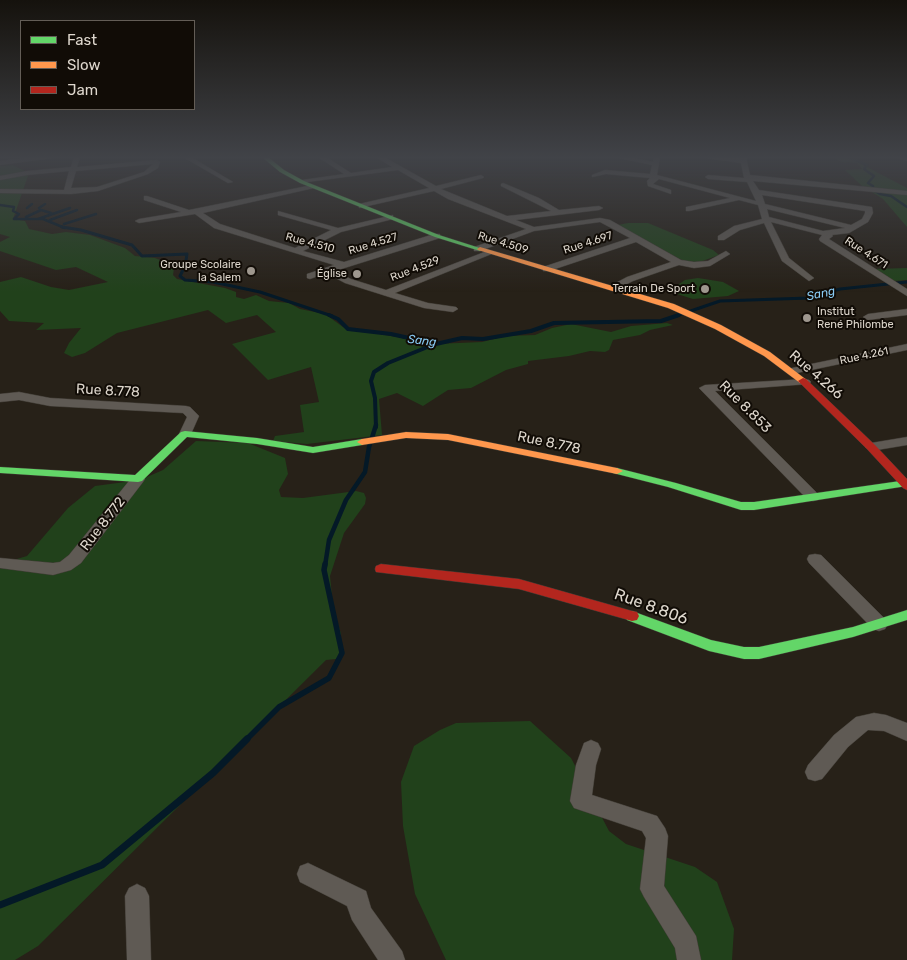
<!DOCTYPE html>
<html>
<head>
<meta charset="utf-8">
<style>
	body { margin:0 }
	#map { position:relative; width:907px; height:960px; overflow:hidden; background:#272118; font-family:Rubik,sans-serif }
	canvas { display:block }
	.legend { position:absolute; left:20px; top:20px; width:175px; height:90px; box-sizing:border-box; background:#110c06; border:1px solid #635d56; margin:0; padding:6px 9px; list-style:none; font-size:15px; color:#ded7cd }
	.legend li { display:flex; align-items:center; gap:10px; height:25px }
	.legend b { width:25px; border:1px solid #635d56 }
</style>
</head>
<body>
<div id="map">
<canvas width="907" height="960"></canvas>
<ul class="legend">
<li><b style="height:6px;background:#63d668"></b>Fast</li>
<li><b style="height:6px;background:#ff974d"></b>Slow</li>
<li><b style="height:6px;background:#b3261e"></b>Jam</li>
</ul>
</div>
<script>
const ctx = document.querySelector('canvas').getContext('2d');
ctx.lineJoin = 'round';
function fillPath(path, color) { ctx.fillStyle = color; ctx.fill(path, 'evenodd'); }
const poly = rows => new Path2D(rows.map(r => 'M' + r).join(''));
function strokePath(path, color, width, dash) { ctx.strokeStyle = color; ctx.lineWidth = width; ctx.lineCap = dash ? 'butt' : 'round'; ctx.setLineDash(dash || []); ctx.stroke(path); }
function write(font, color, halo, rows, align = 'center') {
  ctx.font = font + ' Rubik,sans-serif'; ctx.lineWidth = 4; ctx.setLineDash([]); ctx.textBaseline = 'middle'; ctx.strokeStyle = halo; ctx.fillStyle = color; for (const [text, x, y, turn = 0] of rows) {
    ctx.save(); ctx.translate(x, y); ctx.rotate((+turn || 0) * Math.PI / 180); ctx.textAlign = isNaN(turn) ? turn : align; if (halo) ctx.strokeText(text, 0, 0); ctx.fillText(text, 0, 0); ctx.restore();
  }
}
fillPath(poly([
	[833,157,848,157,907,188,907,227,883,199,862,186,845,170,862,169,857,163,841,162],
	[13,165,29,173,13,219,25,221,29,229,52,234,66,232,90,235,125,248,135,256,155,258,170,264,174,268,173,275,177,279,225,288,236,292,236,297,244,299,256,295,269,301,289,303,300,309,325,314,343,327,352,329,435,344,482,342,506,336,535,335,552,328,571,324,611,332,631,326,667,323,673,325,650,330,640,335,613,340,609,350,605,352,590,351,569,356,528,361,528,364,506,370,471,388,448,390,423,406,397,393,379,399,382,435,307,444,273,441,275,436,304,432,300,405,319,402,311,367,268,380,232,344,276,332,257,315,226,323,208,310,117,333,85,353,72,357,64,353,69,343,81,328,36,330,44,323,9,321,0,311,0,282,21,277,51,287,69,290,108,282,76,267,56,270,0,251,0,242,10,237,0,234,0,166],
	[628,223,648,223,713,250,719,255,697,263,687,263,618,225],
	[907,268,907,280,894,281,874,269],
	[698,278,723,282,739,291,728,296,693,299,677,294,676,286,685,280],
	[196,441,248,443,285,458,288,474,279,490,281,497,303,498,356,491,364,493,366,498,365,504,344,533,330,576,333,606,341,634,340,657,336,659,326,660,38,946,15,960,0,960,0,564,27,556,68,508,95,486,140,480,163,470],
	[530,721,571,758,609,831,626,844,695,867,717,882,734,929,732,960,446,960,415,894,403,826,401,782,414,746,440,730,456,723]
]), '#21411b');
strokePath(poly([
	[848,157,867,165,864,169,874,176,868,183,873,186,873,190,880,194,891,196,907,207],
	[0,205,14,207,13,211,19,214,14,219,43,219,65,228],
	[27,208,32,204],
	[39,208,45,204],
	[26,217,41,210,51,213],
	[38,219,70,208],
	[50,220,77,210],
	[64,224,96,214]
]), '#041927', 2.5);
strokePath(poly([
	[62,227,81,230,132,245,142,256,187,254,185,266,180,276,185,280,213,282,260,292,332,316],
	[676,316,720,301,809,298,840,289,907,282]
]), '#041927', 3);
strokePath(poly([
	[329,315,338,319,348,329,391,334,436,344,462,338,483,339,531,331,554,323,661,321,679,315],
	[376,427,375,398,371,381,374,372,388,363,435,344]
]), '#041927', 4);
strokePath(poly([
	[325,566,329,540,346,500,365,472,369,447,376,425]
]), '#041927', 4.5);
strokePath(poly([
	[245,741,279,707,329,678,342,653,324,570,325,564]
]), '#041927', 5.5);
strokePath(poly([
	[0,905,102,865,213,773,247,739]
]), '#041927', 7);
const street = poly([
	[35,157,60,157,0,165,0,161,35,157],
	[74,157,80,157,77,167,157,160,160,162,158,168,148,174,98,191,71,194,0,193,0,189,64,190,69,171,27,175,0,180,0,176,27,171,71,167,74,157],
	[153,164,144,172,97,187,71,188,76,171,153,164],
	[183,157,191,157,233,182,228,183,183,157],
	[318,157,326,157,351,173,392,167,376,157,384,157,436,186,481,175,484,177,483,178,441,189,507,216,551,211,501,186,501,184,503,183,539,198,559,210,599,206,603,208,599,210,516,220,534,227,600,218,610,220,681,260,694,262,708,261,726,251,730,254,710,266,694,268,679,265,633,281,613,291,608,288,610,286,627,277,671,262,636,242,549,271,543,271,543,267,630,238,600,222,534,231,480,251,474,251,474,247,526,229,448,199,434,191,359,208,359,204,429,188,398,170,300,183,300,181,302,180,344,174,318,157],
	[614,157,630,157,653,162,654,157,660,157,657,175,756,201,747,182,708,179,705,177,708,175,744,178,741,163,700,157,746,157,750,175,907,191,907,195,753,181,759,190,872,207,873,213,868,222,849,233,832,235,833,236,829,239,907,289,907,296,820,241,819,239,822,235,771,222,789,258,814,278,809,281,782,261,764,223,740,230,724,240,718,240,718,236,734,226,762,219,758,205,739,200,689,211,686,211,686,207,730,198,659,179,653,184,671,190,671,194,648,186,647,181,650,178,606,174,592,177,592,175,605,170,650,174,652,165,614,157],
	[762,195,865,211,865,213,862,219,851,225,765,204,762,195],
	[767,209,845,228,823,231,769,217,767,209],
	[897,157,907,157,907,161,898,158,897,157],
	[312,185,314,186,314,188,203,213,220,224,295,248,331,230,278,215,278,211,338,228,393,215,393,219,341,232,303,251,344,262,434,234,440,234,440,238,335,271,351,279,386,290,487,251,494,253,395,293,428,303,456,307,458,309,453,312,424,308,345,283,326,273,310,279,307,278,307,274,334,265,214,228,195,214,139,223,135,221,139,219,181,212,144,200,144,196,147,196,189,210,312,185],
	[907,309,907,315,868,320,863,317,868,314,907,309],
	[907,344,907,350,792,374,786,371,792,368,907,344],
	[805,379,809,380,811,382,809,384,715,391,818,494,820,497,818,500,813,501,808,500,699,388,705,385,805,379],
	[19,392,50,398,186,406,190,407,199,416,191,434,185,438,179,434,187,417,183,413,50,406,19,400,0,402,0,394,19,392],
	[907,437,907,445,871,451,865,447,871,443,907,437],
	[138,475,143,476,145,479,143,482,81,563,71,570,53,575,0,568,0,558,53,563,60,562,69,555,133,476,138,475],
	[815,554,821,555,885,619,888,624,885,629,879,631,873,629,809,563,807,559,809,555,815,554],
	[874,713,886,715,907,723,907,741,884,731,868,730,848,747,822,779,815,781,808,779,805,772,808,765,834,735,856,717,874,713],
	[591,740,598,743,601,749,596,765,592,795,657,816,665,828,668,836,664,886,696,936,701,960,677,960,675,948,644,897,640,889,646,838,642,831,574,808,570,801,576,765,584,743,591,740],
	[308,863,366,891,371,908,402,951,405,960,378,960,352,920,347,906,300,882,297,874,300,866,308,863],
	[137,884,145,888,149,896,151,960,127,960,125,896,129,888,137,884]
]);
const fast = poly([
	[262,157,268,157,284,170,304,181,439,235,483,249,480,251,435,237,300,183,280,172,262,157],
	[185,431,257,438,313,447,362,439,367,442,362,445,313,453,257,444,187,437,142,481,138,482,0,473,0,467,135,475,181,432,185,431],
	[617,468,676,483,741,502,754,502,907,480,907,486,754,510,741,510,668,487,613,473,611,471,617,468],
	[907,610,907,620,853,637,759,659,744,659,709,651,627,620,625,616,627,612,632,611,711,640,744,647,759,647,853,627,907,610]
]);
const slow = poly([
	[480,247,674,304,721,325,770,352,808,381,806,383,800,383,764,356,715,329,668,308,478,250,477,249,480,247],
	[406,432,448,434,617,468,623,471,617,474,448,440,406,438,362,445,357,442,362,439,406,432]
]);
const jam = poly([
	[803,378,806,379,875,445,907,479,907,490,903,488,867,449,800,383,798,381,803,378],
	[381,564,519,579,632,611,637,612,639,616,637,620,632,621,519,589,376,572,375,569,376,566,381,564]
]);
strokePath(street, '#403c35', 1);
strokePath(fast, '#403c35', 1);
strokePath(slow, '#403c35', 1);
strokePath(jam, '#403c35', 1);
fillPath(street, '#5f5a54');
fillPath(fast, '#63d668');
fillPath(slow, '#ff974d');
fillPath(jam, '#b3261e');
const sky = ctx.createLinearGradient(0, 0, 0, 292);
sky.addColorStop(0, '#15120d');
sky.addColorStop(0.54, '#414348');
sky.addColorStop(1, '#41434800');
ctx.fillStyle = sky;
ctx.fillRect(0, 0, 907, 292);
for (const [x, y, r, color] of [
	[251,271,5,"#9e978e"],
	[357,274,5,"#9e978e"],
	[705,289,5,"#9e978e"],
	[807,318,5,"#9e978e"]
]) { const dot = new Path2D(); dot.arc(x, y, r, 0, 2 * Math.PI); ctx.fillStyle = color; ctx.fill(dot); strokePath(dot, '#110c06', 2); }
write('11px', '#ded7cd', '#110c06', [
	["Rue 4.510",310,243,15],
	["Rue 4.509",503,243,17],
	["Rue 4.697",588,243,-18],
	["Rue 4.527",373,244,-17],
	["Rue 4.671",866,253,33],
	["Rue 4.529",415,269,-21],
	["Rue 4.261",864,356,-12]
]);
write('11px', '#ded7cd', '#110c06', [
	["Groupe Scolaire",241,265],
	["la Salem",241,278],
	["Église",347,274],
	["Terrain De Sport",695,289],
	["Institut",817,312,"left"],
	["René Philombe",817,325,"left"]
], 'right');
write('italic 12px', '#88c9f2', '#110c06', [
	["Sang",821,294,-12],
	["Sang",422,341,7]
]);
write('14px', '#ded7cd', '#110c06', [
	["Rue 4.266",816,375,41],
	["Rue 8.778",108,391,3],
	["Rue 8.853",745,407,45],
	["Rue 8.778",549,443,12],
	["Rue 8.772",103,524,-52]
]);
write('16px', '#ded7cd', '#110c06', [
	["Rue 8.806",651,607,20]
]);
</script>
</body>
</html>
